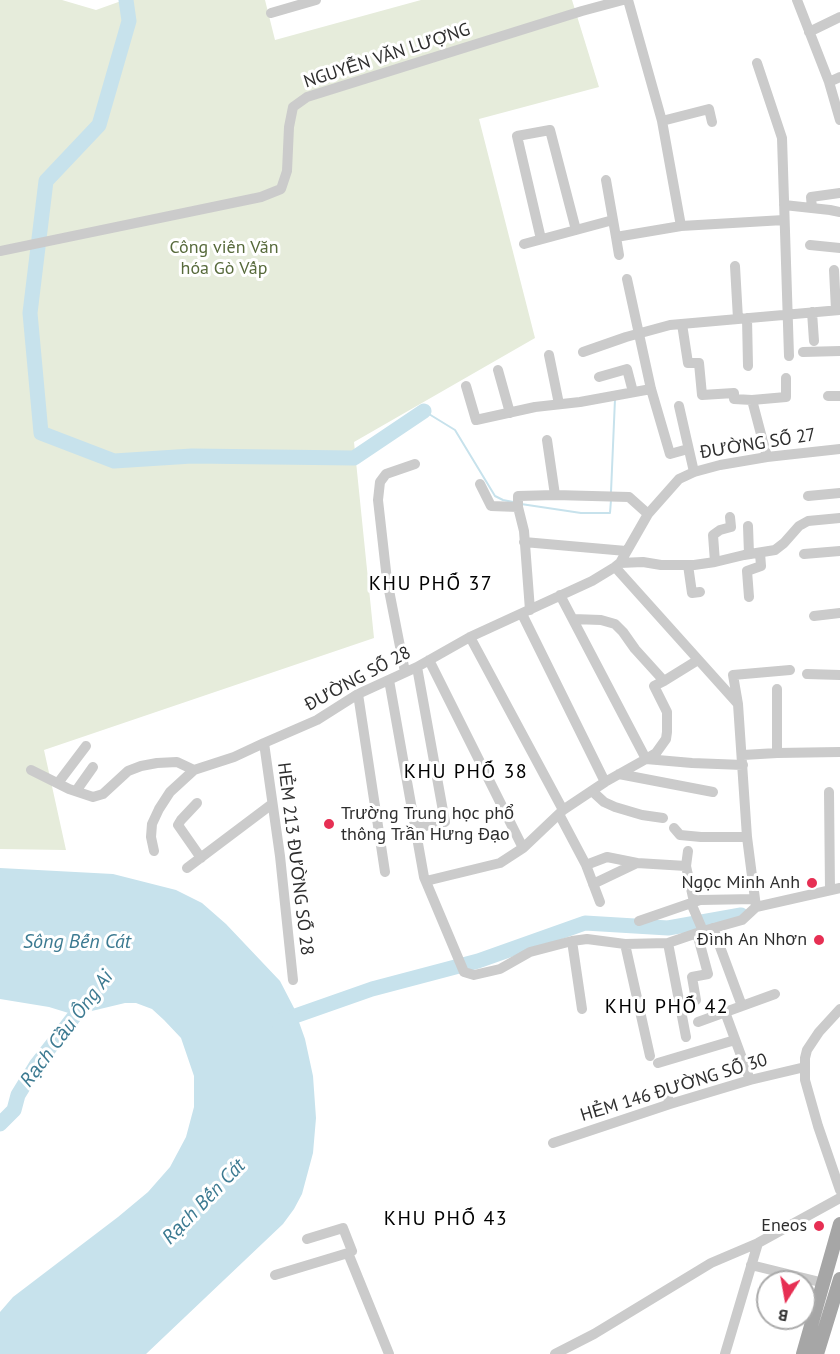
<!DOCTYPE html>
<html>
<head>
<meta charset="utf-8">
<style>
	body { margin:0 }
	#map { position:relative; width:840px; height:1354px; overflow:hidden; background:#fff; font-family:"PT Sans",sans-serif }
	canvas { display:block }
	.north { position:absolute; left:756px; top:1270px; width:60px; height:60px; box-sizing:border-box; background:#fff; border:2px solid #ababab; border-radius:50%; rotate:191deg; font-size:16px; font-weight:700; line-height:24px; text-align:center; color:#2e2e2e }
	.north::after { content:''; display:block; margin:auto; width:21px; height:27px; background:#e62f53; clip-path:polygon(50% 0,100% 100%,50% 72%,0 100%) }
</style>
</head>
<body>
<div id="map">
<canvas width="840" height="1354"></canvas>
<div class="north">B</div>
</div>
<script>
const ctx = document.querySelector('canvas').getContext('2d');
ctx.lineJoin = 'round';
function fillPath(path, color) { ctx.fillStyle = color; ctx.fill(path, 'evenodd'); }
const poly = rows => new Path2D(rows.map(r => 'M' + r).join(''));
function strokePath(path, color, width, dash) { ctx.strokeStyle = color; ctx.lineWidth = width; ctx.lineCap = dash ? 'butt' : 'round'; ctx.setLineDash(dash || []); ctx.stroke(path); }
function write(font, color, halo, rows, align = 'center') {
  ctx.font = font + ' "PT Sans",sans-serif'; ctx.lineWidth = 6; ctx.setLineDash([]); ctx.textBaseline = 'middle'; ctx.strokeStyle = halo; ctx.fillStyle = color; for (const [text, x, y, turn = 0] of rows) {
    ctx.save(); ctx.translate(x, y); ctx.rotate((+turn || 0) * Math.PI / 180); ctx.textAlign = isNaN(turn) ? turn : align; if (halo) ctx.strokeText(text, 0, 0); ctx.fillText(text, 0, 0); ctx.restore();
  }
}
fillPath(poly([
	[0,0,62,0,96,10,124,0,265,0,275,40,421,0,572,0,599,87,479,119,535,338,354,442,374,638,44,750,66,850,0,849]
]), '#e6ecdb');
fillPath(poly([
	[0,868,113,874,176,890,202,903,226,924,280,981,294,1008,305,1039,313,1076,316,1118,313,1153,302,1194,294,1209,283,1224,146,1354,0,1354,0,1312,13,1297,118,1217,148,1192,170,1167,186,1137,194,1107,194,1076,181,1038,164,1020,152,1009,136,1003,125,1003,75,1015,49,1007,0,999]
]), '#c7e2ec');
strokePath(poly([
	[424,411,455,430,495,496,503,500,513,502],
	[611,492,615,399],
	[521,504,581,513,610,513,611,500]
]), '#c7e2ec', 2);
strokePath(poly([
	[126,0,129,21,99,125,46,181,30,313,41,433,114,461,192,456,354,458,424,411],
	[278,1022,372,989,478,961,585,923,668,928,741,915],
	[0,1124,14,1110,18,1095,37,1064,87,1000]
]), '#c7e2ec', 15);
strokePath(poly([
	[628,0,662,121,681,226,784,220],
	[797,0,829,82,840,120],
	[271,13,316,0],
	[809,32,840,17],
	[757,63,782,138,789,356],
	[829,82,840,77],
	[662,121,709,109,712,122],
	[606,180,616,237,681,226],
	[784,205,830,210,840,212],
	[812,208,811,197,840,193],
	[616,237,619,255],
	[541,239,517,136,550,130,576,230],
	[524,244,613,220],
	[810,245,840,248],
	[0,251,261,197,281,189,287,171,289,127,293,107,307,97,582,11,623,0],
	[735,266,738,319],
	[834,270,836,310],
	[627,279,651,389,670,454,688,449],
	[812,312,814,341],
	[747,318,748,366],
	[682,324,688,363,699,363,702,395,734,393,734,399,752,400,767,457],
	[583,352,626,337,670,325,840,310],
	[803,352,840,351],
	[549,355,559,404],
	[498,370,510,413],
	[599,377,627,369,633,392],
	[466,386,476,420,535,407,580,402,651,389],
	[828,396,840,396],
	[752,400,786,397,786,378],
	[679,406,694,472],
	[547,440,555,495],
	[480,484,491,506,518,507,524,531,530,610],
	[808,496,840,493],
	[518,507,518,496,555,495,629,497,648,514],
	[748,526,749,554],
	[524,542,626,551],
	[804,554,840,551],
	[715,562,713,535,720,530,731,527,730,517],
	[620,563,643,562,661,565,694,565,715,562,744,555,775,550,784,543,799,526,808,521,840,518],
	[688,565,692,593,700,592],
	[615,567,738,704,747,837,756,907],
	[749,597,747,571,761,566,760,553],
	[522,614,605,782,646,759,560,595],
	[814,616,840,613],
	[573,619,601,620,615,624,623,632,635,649,664,681,654,686,667,712,667,732,666,739,656,753,646,759],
	[470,637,563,810],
	[405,672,387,580,378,500,380,482,386,474,415,464],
	[807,674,840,675],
	[389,680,424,877,464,972,474,975,500,969,530,952,572,941,587,939,625,944,668,943,703,931,742,920,756,907,840,888],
	[664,681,698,660],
	[358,694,385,872],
	[738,704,733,675,790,670],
	[264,743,280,856,293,980],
	[777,753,840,752],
	[743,755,777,753,777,689],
	[646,759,692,763,743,765],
	[31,770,69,789,93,797,103,794,128,771,141,766,157,763,177,762,194,770],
	[619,774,713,792],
	[58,783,86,746],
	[76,791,93,767],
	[592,791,604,802,615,807,642,815,663,818],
	[829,792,830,890],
	[197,803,181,820,178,825,201,858],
	[559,814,586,865,600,902],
	[415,828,445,822,417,667],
	[674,828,680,835,701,837,747,837],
	[523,848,563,810,605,782],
	[154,851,151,837,152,824,159,809,170,792,194,770,234,757,264,743,317,720,358,694,417,667,470,637,592,581,615,567,620,563,648,514,679,479,694,472,720,465,767,457,840,449],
	[688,851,686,866,694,902],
	[586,865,607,857,637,863],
	[187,868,272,804],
	[426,881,500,863,523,848,429,660],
	[593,884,637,863,686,866],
	[691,903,703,931],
	[639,921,700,900,755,899],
	[713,928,742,1006],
	[572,941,582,1009],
	[668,943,686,1037],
	[625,944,650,1056],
	[696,1000,692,977,708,974,697,933],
	[840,1009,819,1032,807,1050,805,1058,805,1080,818,1126,840,1190],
	[725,1012,750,1080],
	[698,1022,775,994],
	[658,1063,735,1040],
	[665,1089,670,1104],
	[553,1143,670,1104,750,1080,805,1067],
	[307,1239,343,1228,352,1251,348,1253,389,1354],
	[751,1265,824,1283],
	[275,1275,348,1253],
	[555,1354,594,1334,711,1263,758,1243,840,1198],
	[725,1354,758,1243]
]), '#cbcbcb', 10);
strokePath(poly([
	[803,1354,840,1224],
	[817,1354,840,1279]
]), '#a6a6a6', 14);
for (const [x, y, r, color] of [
	[329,824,6,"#e62f53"],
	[812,883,6,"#e62f53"],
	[819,940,6,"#e62f53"],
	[819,1226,6,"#e62f53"]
]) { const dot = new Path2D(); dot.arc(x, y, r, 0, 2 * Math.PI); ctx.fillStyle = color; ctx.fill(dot); strokePath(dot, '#fff', 2); }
write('18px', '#2e2e2e', '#fff', [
	["NGUYỄN VĂN LƯỢNG",387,56,-18],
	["ĐƯỜNG SỐ 27",758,444,-9],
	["ĐƯỜNG SỐ 28",358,679,-28],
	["HẺM 213 ĐƯỜNG SỐ 28",295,859,83],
	["HẺM 146 ĐƯỜNG SỐ 30",674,1088,-17]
]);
write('18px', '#576a3b', '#fff', [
	["Công viên Văn",224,248],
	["hóa Gò Vấp",224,269]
]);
write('18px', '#2e2e2e', '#fff', [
	["Trường Trung học phổ",341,814,"left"],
	["thông Trần Hưng Đạo",341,835,"left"],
	["Ngọc Minh Anh",800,883],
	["Đình An Nhơn",807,940],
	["Eneos",807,1226]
], 'right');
ctx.letterSpacing = '1.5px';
write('20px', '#000', '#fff', [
	["KHU PHỐ 37",431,584],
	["KHU PHỐ 38",466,772],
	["KHU PHỐ 42",667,1007],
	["KHU PHỐ 43",446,1219]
]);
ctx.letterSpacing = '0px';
write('italic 20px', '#3c7a91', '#fff', [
	["Sông Bến Cát",77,942],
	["Rạch Cầu Ông Ai",67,1029,-53],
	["Rạch Bến Cát",204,1202,-46]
]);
</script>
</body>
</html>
